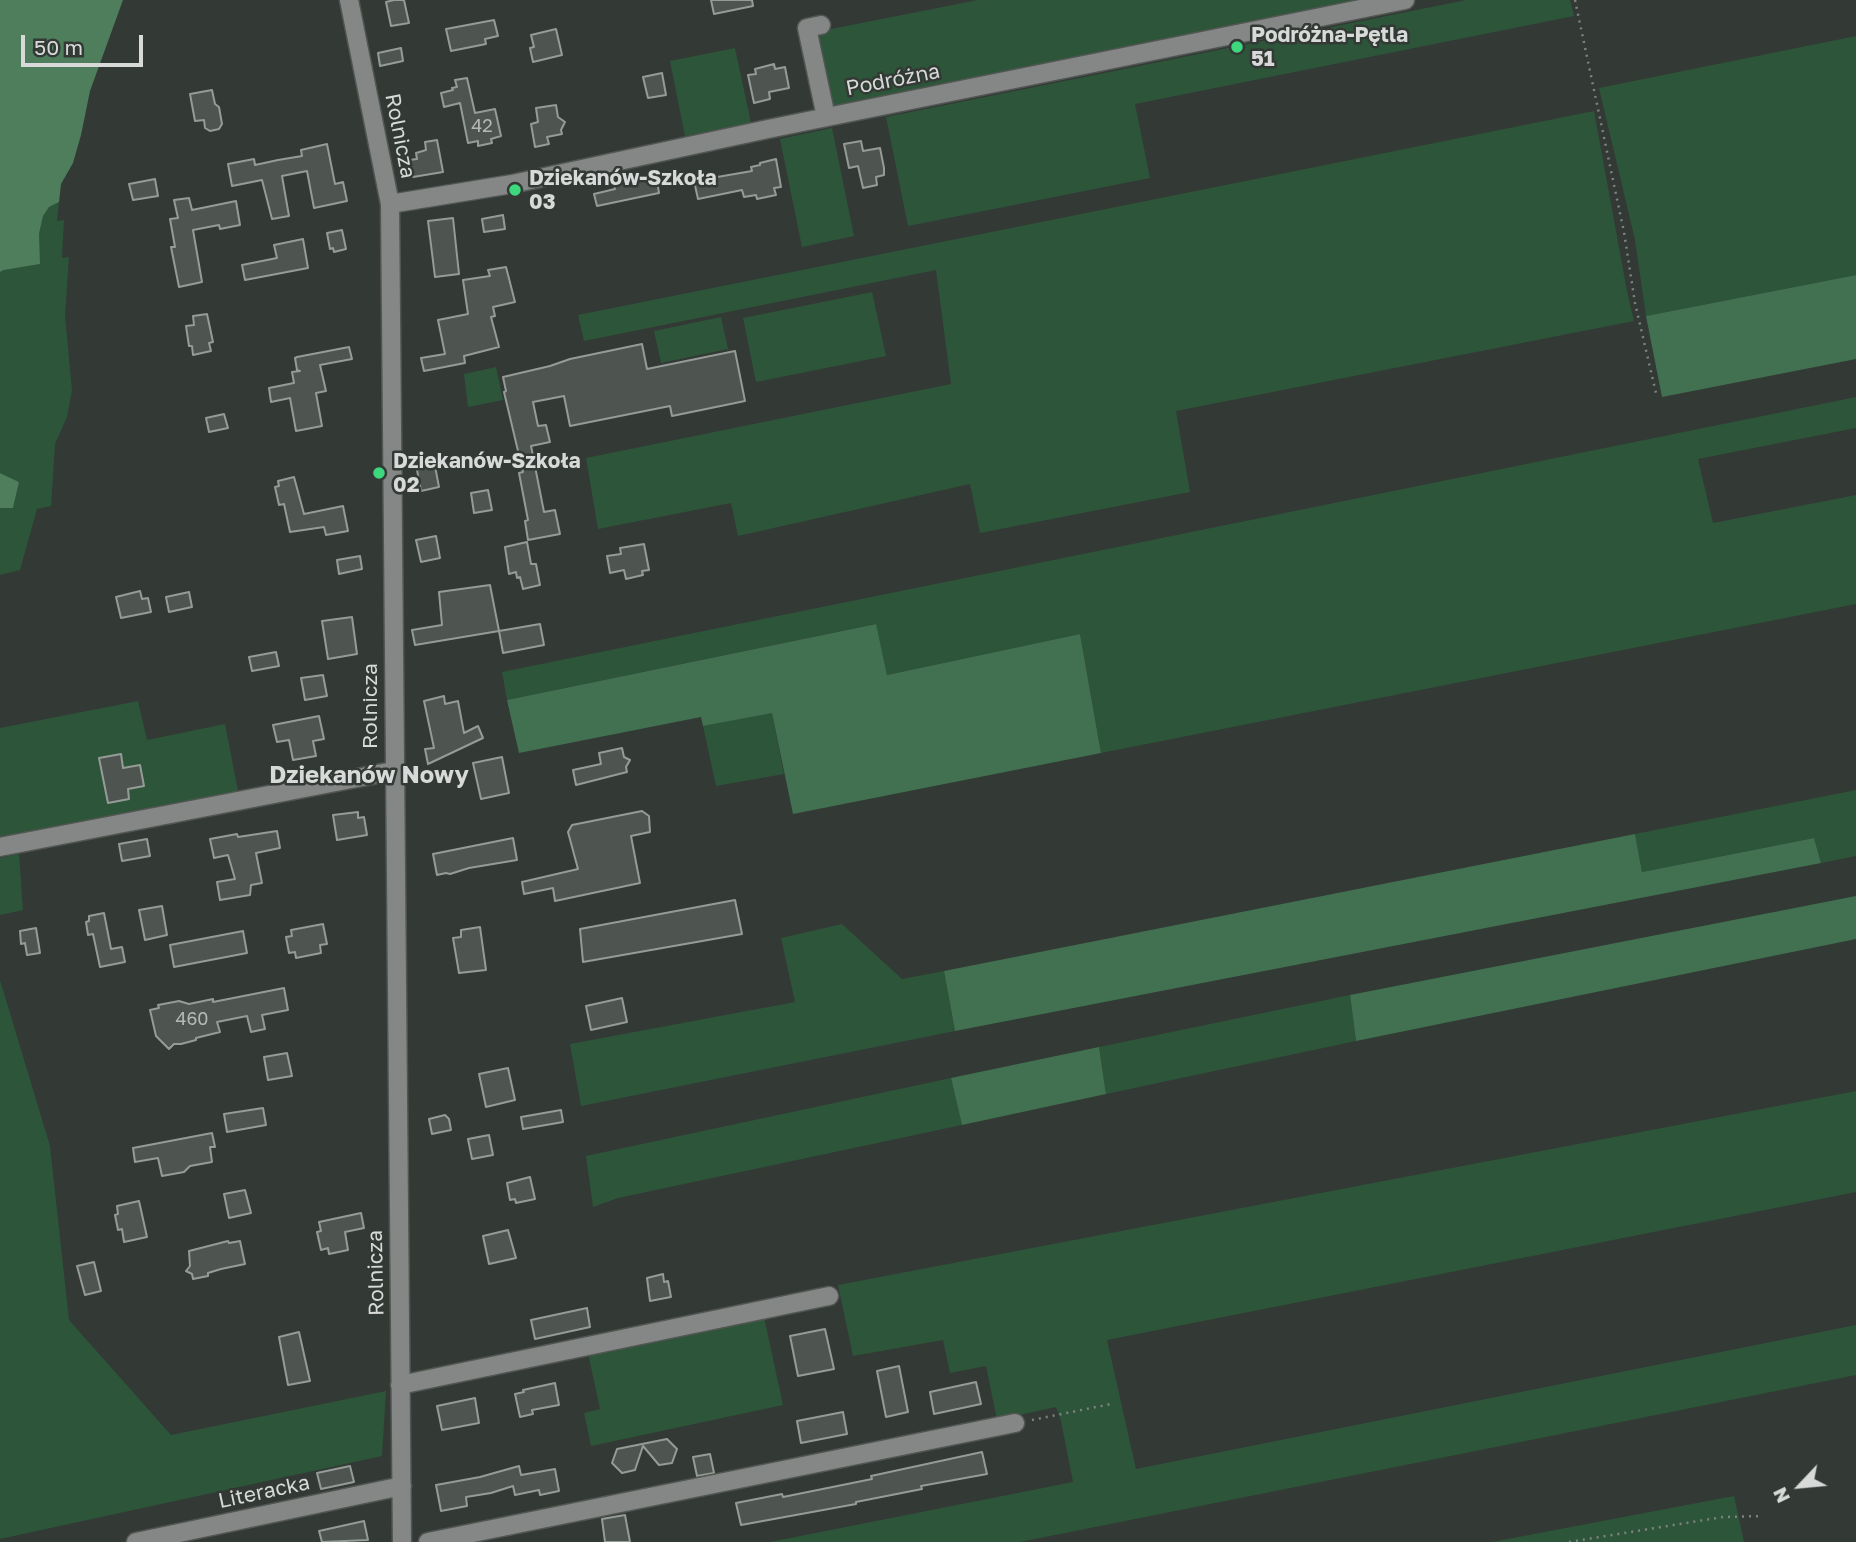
<!DOCTYPE html>
<html>
<head>
<meta charset="utf-8">
<style>
	body { margin:0 }
	#map { position:relative; width:1856px; height:1542px; overflow:hidden; background:#333935; font-family:"Golos Text",sans-serif }
	canvas { display:block }
	.north { position:absolute; left:1765px; top:1451px; width:70px; height:70px; -webkit-text-stroke:5px #333935; paint-order:stroke; rotate:244deg; font-size:19px; font-weight:700; line-height:28px; text-align:center; color:#d7dad8 }
	.north::after { content:''; display:block; margin:auto; width:24px; height:32px; background:#d7dad8; clip-path:polygon(50% 0,100% 100%,50% 72%,0 100%) }
	.scale { position:absolute; left:21px; top:35px; width:122px; height:32px; box-sizing:border-box; border:4px solid #d7dad8; border-top:0; padding-left:9px; font-size:21px; line-height:24px; white-space:nowrap; color:#d7dad8; -webkit-text-stroke:5px #333935; paint-order:stroke }
</style>
</head>
<body>
<div id="map">
<canvas width="1856" height="1542"></canvas>
<div class="north">N</div>
<div class="scale">50 m</div>
</div>
<script>
const ctx = document.querySelector('canvas').getContext('2d');
ctx.lineJoin = 'round';
function fillPath(path, color) { ctx.fillStyle = color; ctx.fill(path, 'evenodd'); }
const poly = rows => new Path2D(rows.map(r => 'M' + r).join(''));
function strokePath(path, color, width, dash) { ctx.strokeStyle = color; ctx.lineWidth = width; ctx.lineCap = dash ? 'butt' : 'round'; ctx.setLineDash(dash || []); ctx.stroke(path); }
function write(font, color, halo, rows, align = 'center') {
  ctx.font = font + ' "Golos Text",sans-serif'; ctx.lineWidth = 5; ctx.setLineDash([]); ctx.textBaseline = 'middle'; ctx.strokeStyle = halo; ctx.fillStyle = color; for (const [text, x, y, turn = 0] of rows) {
    ctx.save(); ctx.translate(x, y); ctx.rotate((+turn || 0) * Math.PI / 180); ctx.textAlign = isNaN(turn) ? turn : align; if (halo) ctx.strokeText(text, 0, 0); ctx.fillText(text, 0, 0); ctx.restore();
  }
}
fillPath(poly([
	[978,0,1361,0,831,107,816,32],
	[1466,0,1570,0,1574,16,1135,104,1150,178,908,226,886,117],
	[1856,36,1856,275,1646,316,1635,240,1599,88],
	[735,48,751,123,685,136,670,61],
	[1594,111,1627,291,1634,321,1176,411,1190,492,980,533,970,484,738,536,731,503,598,529,586,458,951,384,936,270,584,341,578,315],
	[832,128,854,236,802,247,780,139],
	[59,202,57,221,64,220,62,258,69,257,65,316,72,390,67,417,55,444,51,506,37,509,20,570,0,575,0,508,13,508,19,482,0,473,0,272,4,270,39,264,39,234,43,216,49,207],
	[872,292,886,356,756,382,743,318],
	[721,317,728,349,661,363,654,331],
	[496,367,503,400,468,407,464,374],
	[1856,397,1856,428,1698,459,1713,523,1856,495,1856,604,1101,753,1080,634,887,675,875,624,507,700,502,672],
	[138,701,147,740,225,724,238,791,0,837,0,728],
	[772,712,784,774,716,786,703,726],
	[1856,790,1856,856,1821,863,1814,838,1642,872,1635,834],
	[19,854,23,910,0,915,0,858],
	[842,924,902,979,944,971,955,1031,581,1106,570,1044,795,1002,781,938],
	[0,980,50,1146,69,1320,171,1435,386,1391,382,1456,0,1539],
	[1350,995,1356,1041,1106,1094,1099,1047],
	[951,1078,962,1125,618,1198,593,1207,586,1156],
	[1856,1091,1856,1192,1107,1340,1136,1469,1856,1325,1856,1375,1020,1542,770,1542,1073,1482,1061,1421,1056,1407,997,1420,986,1366,950,1373,943,1340,853,1356,838,1285],
	[764,1317,783,1405,591,1446,584,1413,600,1409,588,1353],
	[1734,1496,1744,1542,1492,1542]
]), '#2d553a');
fillPath(poly([
	[1856,275,1856,359,1662,397,1646,316],
	[876,624,887,675,1080,634,1101,753,793,814,772,713,703,726,701,717,519,753,507,700],
	[1635,834,1642,872,1814,838,1821,863,955,1031,944,971],
	[1856,896,1856,939,1356,1041,1350,995],
	[1099,1047,1106,1094,962,1125,951,1078]
]), '#417150');
fillPath(poly([
	[0,0,123,0,90,91,81,135,73,163,61,184,59,202,49,207,43,216,39,234,40,264,4,270,0,272],
	[0,473,19,482,13,508,0,508]
]), '#4e7e5c');
const building = poly([
	[394,0,404,0,409,23,391,26,386,2,394,0],
	[711,0,752,0,753,6,714,14,711,0],
	[494,20,498,36,485,39,486,44,451,51,446,29,494,20],
	[556,29,562,55,533,62,530,48,534,47,531,35,556,29],
	[401,48,403,61,380,66,378,53,401,48],
	[774,64,775,69,785,67,789,88,769,92,770,99,754,103,748,75,756,74,755,69,774,64],
	[662,73,666,95,648,98,643,77,662,73],
	[467,78,475,113,495,109,501,136,491,139,492,143,478,146,478,141,468,143,460,103,444,107,441,93,453,90,452,88,457,87,455,80,467,78],
	[212,90,215,104,219,107,222,124,219,129,210,131,205,128,204,120,195,121,190,94,212,90],
	[556,105,558,117,565,122,561,130,562,134,547,137,549,144,535,147,531,124,538,122,536,108,556,105],
	[437,140,443,172,413,177,409,160,417,159,416,153,426,150,425,142,437,140],
	[861,141,863,151,880,148,884,168,884,175,876,177,877,185,863,188,858,166,849,168,844,144,861,141],
	[327,144,335,184,343,182,347,201,314,208,307,171,282,176,289,216,272,219,262,180,232,186,228,164,254,159,255,165,278,160,302,156,301,150,327,144],
	[776,159,781,187,774,188,776,195,757,199,756,195,744,197,742,190,698,199,694,181,752,171,751,167,760,165,760,163,776,159],
	[656,175,659,193,597,206,594,194,615,189,614,184,656,175],
	[155,179,158,196,133,200,129,184,155,179],
	[189,198,192,210,236,201,240,225,220,229,219,225,193,230,202,282,179,287,171,247,175,247,170,219,178,218,174,200,189,198],
	[503,215,505,229,484,232,482,219,503,215],
	[453,218,459,274,435,277,428,221,453,218],
	[342,230,346,249,334,252,333,248,330,249,327,233,342,230],
	[303,239,308,268,245,280,242,265,277,258,274,245,303,239],
	[506,267,515,302,493,307,495,316,491,317,499,347,464,356,465,363,424,371,421,358,445,354,438,320,468,314,463,280,490,276,488,270,506,267],
	[207,314,213,342,209,343,211,351,193,355,192,346,189,346,186,326,194,325,193,316,207,314],
	[642,344,647,369,735,351,745,401,672,416,670,406,570,426,564,396,533,402,538,426,546,425,550,442,531,446,544,512,555,510,560,534,528,540,525,521,528,520,519,473,523,472,504,392,506,391,503,377,550,366,570,359,642,344],
	[349,347,352,359,320,365,326,391,316,393,322,426,296,431,290,398,271,402,269,388,294,383,292,372,300,371,297,370,295,358,297,357,349,347],
	[224,414,228,428,209,432,206,418,224,414],
	[435,466,439,487,421,491,417,470,435,466],
	[294,477,304,514,343,506,348,531,326,535,324,527,290,532,284,504,279,505,275,487,279,486,278,481,294,477],
	[488,490,492,510,474,513,471,493,488,490],
	[436,536,440,558,421,562,416,540,436,536],
	[527,542,531,564,536,564,540,585,523,589,520,577,517,578,516,572,509,574,505,547,527,542],
	[644,544,649,570,642,571,643,575,626,579,624,570,610,573,607,556,621,554,620,548,644,544],
	[360,556,362,569,339,574,337,560,360,556],
	[490,585,499,631,415,645,412,630,442,625,439,592,490,585],
	[140,591,142,599,148,598,151,612,121,618,116,597,140,591],
	[189,592,192,607,169,612,166,597,189,592],
	[352,617,357,654,328,659,322,621,352,617],
	[540,624,544,645,503,653,499,631,540,624],
	[276,652,279,666,252,671,249,657,276,652],
	[323,675,327,696,305,700,301,678,323,675],
	[444,696,445,704,458,701,464,733,478,726,483,738,428,764,425,749,434,748,424,701,444,696],
	[319,716,324,739,313,741,316,756,293,760,289,740,277,742,273,725,319,716],
	[622,748,624,757,630,760,626,767,627,772,576,785,573,770,601,764,599,753,622,748],
	[121,754,123,768,140,765,144,786,128,789,129,799,108,803,99,758,121,754],
	[502,757,509,793,481,799,473,763,502,757],
	[642,811,649,816,650,832,631,836,640,883,555,901,553,888,524,894,522,882,578,869,568,832,572,825,642,811],
	[358,812,358,818,364,817,367,835,337,840,333,815,358,812],
	[277,831,280,848,256,853,262,883,251,885,250,895,220,900,217,882,235,879,228,855,214,858,210,839,237,834,238,837,277,831],
	[513,838,517,860,469,868,450,874,446,873,437,875,433,854,513,838],
	[147,839,150,856,122,861,119,844,147,839],
	[735,900,742,934,583,962,580,929,735,900],
	[162,906,167,935,145,940,139,910,162,906],
	[104,913,111,949,122,947,125,962,100,967,93,934,88,935,86,922,89,921,89,916,104,913],
	[323,924,327,944,320,945,321,953,296,958,295,952,289,953,286,937,292,936,291,930,323,924],
	[480,927,486,970,459,973,453,938,461,937,461,930,480,927],
	[36,928,40,953,27,955,25,943,21,944,20,931,36,928],
	[243,931,247,953,174,967,170,945,243,931],
	[284,988,288,1010,262,1015,265,1029,251,1032,247,1016,217,1022,220,1032,196,1038,196,1040,181,1044,174,1044,169,1049,156,1036,150,1010,159,1008,158,1005,179,1001,189,1004,213,999,213,1002,284,988],
	[622,998,627,1022,591,1030,586,1006,622,998],
	[287,1053,292,1076,268,1080,264,1057,287,1053],
	[508,1068,515,1100,486,1107,479,1074,508,1068],
	[263,1108,266,1125,227,1132,224,1114,263,1108],
	[561,1110,563,1122,523,1129,521,1117,561,1110],
	[445,1115,449,1119,451,1130,432,1134,429,1119,445,1115],
	[212,1133,215,1147,210,1147,212,1162,190,1166,184,1172,162,1176,158,1158,135,1162,133,1148,212,1133],
	[489,1135,493,1155,472,1159,468,1139,489,1135],
	[530,1177,535,1199,516,1203,515,1199,510,1200,507,1183,530,1177],
	[245,1190,251,1213,229,1218,224,1194,245,1190],
	[139,1201,147,1237,124,1242,122,1229,118,1230,115,1215,118,1214,117,1206,139,1201],
	[361,1213,364,1228,345,1232,348,1250,329,1254,328,1248,321,1250,317,1232,321,1231,319,1222,361,1213],
	[508,1230,516,1258,489,1264,483,1236,508,1230],
	[228,1241,229,1243,240,1241,245,1264,221,1269,208,1273,208,1276,193,1279,192,1274,186,1271,190,1266,189,1251,228,1241],
	[94,1262,101,1291,85,1295,77,1266,94,1262],
	[663,1274,664,1282,668,1281,671,1297,650,1301,647,1278,663,1274],
	[587,1308,590,1327,535,1339,531,1320,587,1308],
	[825,1329,834,1369,798,1376,790,1336,825,1329],
	[299,1332,310,1381,288,1385,279,1337,299,1332],
	[899,1366,908,1412,886,1417,877,1371,899,1366],
	[976,1382,981,1404,934,1414,930,1392,976,1382],
	[555,1383,559,1405,532,1410,533,1414,520,1417,515,1394,524,1392,523,1390,555,1383],
	[475,1398,479,1423,442,1430,437,1406,475,1398],
	[843,1412,847,1434,801,1443,797,1421,843,1412],
	[667,1439,677,1449,672,1463,659,1465,643,1446,635,1470,622,1473,612,1463,617,1449,667,1439],
	[982,1452,987,1474,921,1486,922,1489,856,1502,856,1504,741,1525,736,1503,782,1494,783,1497,872,1479,871,1476,982,1452],
	[710,1454,714,1473,697,1476,693,1457,710,1454],
	[350,1466,354,1482,321,1489,317,1473,350,1466],
	[519,1466,521,1475,555,1469,559,1491,540,1495,539,1490,515,1495,513,1486,491,1493,466,1497,467,1506,441,1511,436,1485,480,1477,519,1466],
	[625,1515,630,1542,605,1542,602,1519,625,1515],
	[364,1521,368,1540,322,1542,319,1531,364,1521]
]);
fillPath(building, '#4e5450');
strokePath(building, '#959b97', 2);
const minor = poly([
	[349,0,390,204,402,1542],
	[821,25,807,28,826,117],
	[390,204,512,184,768,129,1405,0],
	[0,847,393,771],
	[400,1385,829,1296],
	[136,1542,402,1486],
	[428,1542,1015,1423]
]);
strokePath(minor, '#515652', 21);
strokePath(poly([
	[1575,0,1624,232,1635,303,1656,393],
	[1032,1420,1111,1404],
	[1569,1542,1723,1517,1763,1516]
]), '#7e8380', 2.5, [2, 5]);
strokePath(minor, '#848785', 18);
for (const [x, y, r, color] of [
	[1237,47,7,"#3dd77e"],
	[515,190,7,"#3dd77e"],
	[379,473,7,"#3dd77e"]
]) { const dot = new Path2D(); dot.arc(x, y, r, 0, 2 * Math.PI); ctx.fillStyle = color; ctx.fill(dot); strokePath(dot, '#333935', 2.5); }
write('18px', '#b5b8b6', null, [
	["42",482,126],
	["460",192,1019]
]);
write('bold 21px', '#d7dad8', '#333935', [
	["Podróżna-Pętla",1251,35],
	["51",1251,59],
	["Dziekanów-Szkoła",529,178],
	["03",529,202],
	["Dziekanów-Szkoła",393,461],
	["02",393,485]
], 'left');
write('21px', '#d7dad8', '#333935', [
	["Podróżna",893,80,-11],
	["Rolnicza",400,136,79],
	["Rolnicza",370,706,-90],
	["Rolnicza",376,1273,-91],
	["Literacka",264,1492,-12]
]);
write('bold 24px', '#d7dad8', '#333935', [
	["Dziekanów Nowy",369,775]
]);
</script>
</body>
</html>
